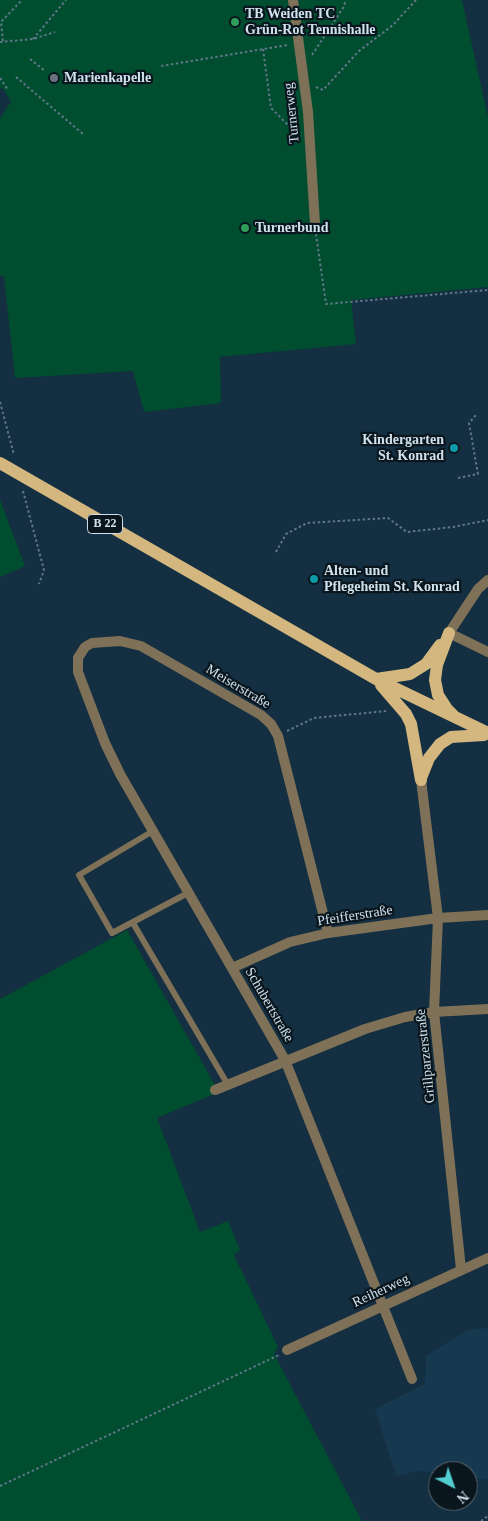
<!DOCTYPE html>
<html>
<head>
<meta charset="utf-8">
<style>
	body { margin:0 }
	#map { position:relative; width:488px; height:1521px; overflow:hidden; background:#132f41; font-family:Georgia,serif }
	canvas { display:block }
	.north { position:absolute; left:428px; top:1461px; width:50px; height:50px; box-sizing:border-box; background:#0a161e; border:1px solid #596770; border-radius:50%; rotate:139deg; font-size:14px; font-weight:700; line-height:20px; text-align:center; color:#d0e0ec }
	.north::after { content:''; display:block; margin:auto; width:18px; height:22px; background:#52cdcf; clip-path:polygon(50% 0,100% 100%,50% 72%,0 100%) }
</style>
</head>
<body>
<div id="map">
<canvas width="488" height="1521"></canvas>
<div class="north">N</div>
</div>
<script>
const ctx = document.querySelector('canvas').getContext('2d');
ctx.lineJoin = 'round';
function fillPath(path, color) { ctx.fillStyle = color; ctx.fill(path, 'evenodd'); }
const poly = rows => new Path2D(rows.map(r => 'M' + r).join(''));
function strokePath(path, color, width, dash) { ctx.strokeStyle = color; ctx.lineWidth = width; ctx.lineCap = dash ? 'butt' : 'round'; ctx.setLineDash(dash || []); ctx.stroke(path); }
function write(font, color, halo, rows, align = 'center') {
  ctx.font = font + ' Georgia,serif'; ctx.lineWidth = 4.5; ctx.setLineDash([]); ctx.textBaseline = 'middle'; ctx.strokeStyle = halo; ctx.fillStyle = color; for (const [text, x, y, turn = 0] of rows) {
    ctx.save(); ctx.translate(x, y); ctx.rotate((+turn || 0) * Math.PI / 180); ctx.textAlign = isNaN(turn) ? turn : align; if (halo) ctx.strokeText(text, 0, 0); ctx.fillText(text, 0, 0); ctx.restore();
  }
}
fillPath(poly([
	[488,1328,488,1480,468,1477,468,1471,438,1471,438,1473,417,1471,396,1476,375,1409,425,1384,426,1356,467,1330]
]), '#163950');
fillPath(poly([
	[0,0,462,0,488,117,488,287,351,300,356,344,220,357,221,403,144,412,133,371,15,378,4,276,0,276,0,118,11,102,2,87,0,89],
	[0,500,25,566,0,577],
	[127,930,219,1092,157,1118,200,1232,228,1221,240,1250,234,1255,278,1347,274,1354,362,1521,0,1521,0,999]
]), '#004e2f');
strokePath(poly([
	[33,39,66,0],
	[3,41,1,22,22,0],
	[0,42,33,39,55,32],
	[263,49,271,108,297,134],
	[312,55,343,8,346,0],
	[30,59,45,71],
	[161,66,288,45],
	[16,77,83,134],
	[0,78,8,90],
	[316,87,323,90,359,51,393,25,416,0],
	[316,234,326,304,488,290],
	[0,402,14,455],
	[458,478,478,474,469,423,476,415],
	[23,491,44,570,39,584],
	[276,552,286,534,307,523,388,518,407,532,453,527,488,520],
	[287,731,314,718,386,711],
	[0,1486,279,1355],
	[481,1521,488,1516]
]), '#5f7786', 2, [2.5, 2.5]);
strokePath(poly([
	[153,831,79,875,112,933,188,893],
	[133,923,228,1085]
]), '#7f7157', 6);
strokePath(poly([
	[293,0,308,112,315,224],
	[488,580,478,589,449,633,488,652],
	[421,780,438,918,434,1012,461,1269],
	[328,933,278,736,271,724,261,715,141,646,120,641,92,643,85,647,78,658,78,672,105,743,120,774,285,1060,412,1379],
	[232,968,290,942,328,933,438,918,488,915],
	[215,1090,365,1029,405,1017,434,1012,488,1009],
	[287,1350,488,1258]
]), '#7f7157', 10);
strokePath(poly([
	[0,463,376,679,488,733],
	[449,633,437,665,435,680,438,695,447,709,453,715],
	[376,679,410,674,426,664,440,645],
	[381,685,406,714,411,724,421,780],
	[421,778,429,758,440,744,451,737,484,735]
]), '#d3b77f', 12);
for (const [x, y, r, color] of [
	[235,22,5,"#2e9e5b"],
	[54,78,5,"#6b7280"],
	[245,228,5,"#2e9e5b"],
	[454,448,5,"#0f9aa8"],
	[314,579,5,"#0f9aa8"]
]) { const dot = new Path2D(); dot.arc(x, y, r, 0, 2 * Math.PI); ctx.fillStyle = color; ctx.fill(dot); strokePath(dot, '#0a161e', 2); }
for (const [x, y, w] of [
	[105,524,35]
]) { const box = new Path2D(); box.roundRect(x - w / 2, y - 9.5, w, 19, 4); ctx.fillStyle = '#0a161e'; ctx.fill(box); strokePath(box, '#d0e0ec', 1); }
write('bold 12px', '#d0e0ec', null, [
	["B 22",105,524]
]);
write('bold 14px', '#d0e0ec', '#0a161e', [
	["TB Weiden TC",245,14],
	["Grün-Rot Tennishalle",245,30],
	["Marienkapelle",64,78],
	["Turnerbund",255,228],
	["Kindergarten",444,440,"right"],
	["St. Konrad",444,456,"right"],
	["Alten- und",324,571],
	["Pflegeheim St. Konrad",324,587]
], 'left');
write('14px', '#d0e0ec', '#0a161e', [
	["Turnerweg",292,113,-96],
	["Meiserstraße",238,687,31],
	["Pfeifferstraße",355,916,-9],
	["Schubertstraße",269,1005,60],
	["Grillparzerstraße",426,1056,-96],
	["Reiherweg",381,1291,-25]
]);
</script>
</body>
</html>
